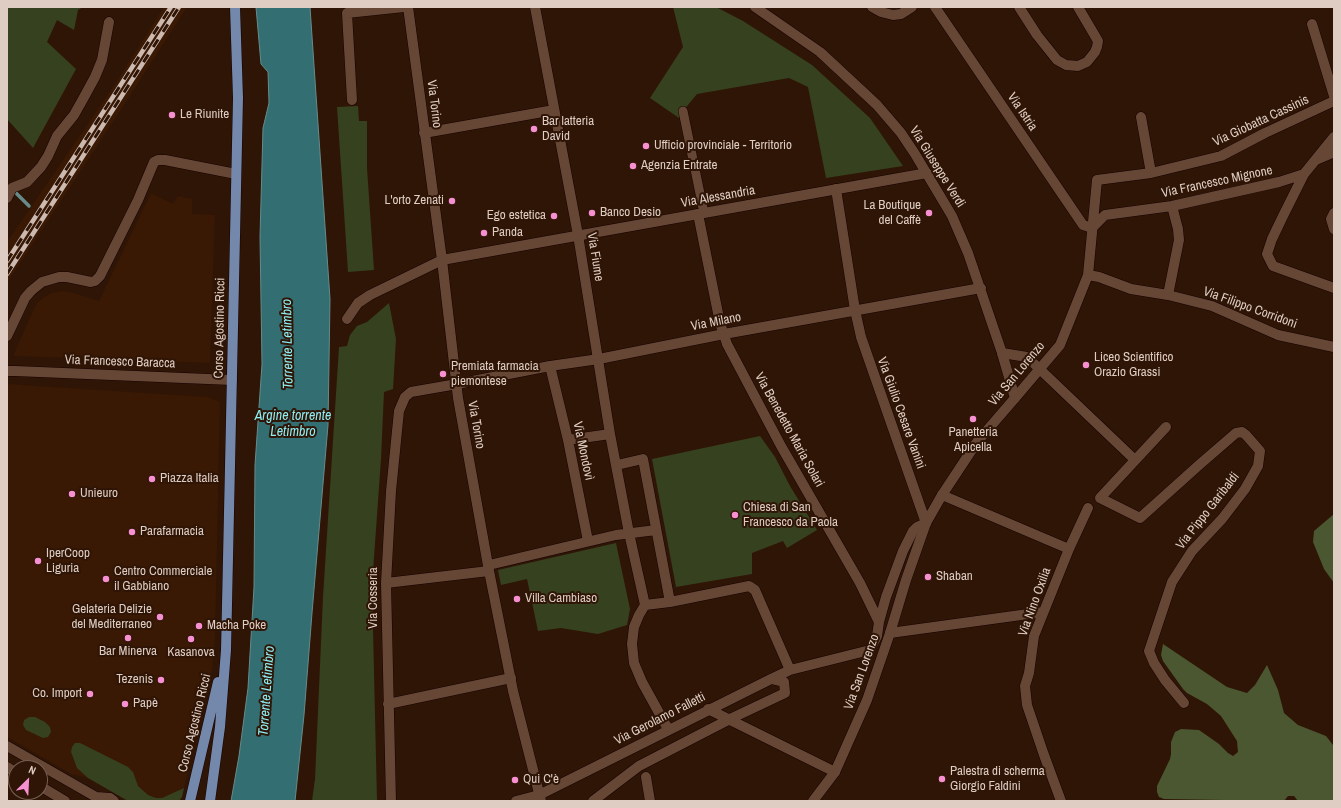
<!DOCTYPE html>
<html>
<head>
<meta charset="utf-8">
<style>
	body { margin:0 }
	#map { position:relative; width:1341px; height:808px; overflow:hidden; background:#2f1506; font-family:"Archivo Narrow",sans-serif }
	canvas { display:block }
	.frame { position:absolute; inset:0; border:8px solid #dfcdc3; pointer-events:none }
	.north { position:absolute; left:8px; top:760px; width:40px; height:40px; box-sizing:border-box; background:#2f1506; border:1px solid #755f52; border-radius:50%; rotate:24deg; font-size:11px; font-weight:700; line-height:16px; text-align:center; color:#dfcdc3 }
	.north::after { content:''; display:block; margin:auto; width:14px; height:18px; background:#f690d1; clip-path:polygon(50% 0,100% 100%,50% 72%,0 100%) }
</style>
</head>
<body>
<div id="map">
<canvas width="1341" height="808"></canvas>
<div class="frame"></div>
<div class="north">N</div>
</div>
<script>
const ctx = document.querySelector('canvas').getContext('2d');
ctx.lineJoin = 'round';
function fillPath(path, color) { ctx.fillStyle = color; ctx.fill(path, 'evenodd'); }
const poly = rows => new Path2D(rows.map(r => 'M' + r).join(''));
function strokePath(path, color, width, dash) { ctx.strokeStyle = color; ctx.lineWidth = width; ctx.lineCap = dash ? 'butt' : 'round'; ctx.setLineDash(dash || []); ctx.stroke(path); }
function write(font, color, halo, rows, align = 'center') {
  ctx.font = font + ' "Archivo Narrow",sans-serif'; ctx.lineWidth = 4; ctx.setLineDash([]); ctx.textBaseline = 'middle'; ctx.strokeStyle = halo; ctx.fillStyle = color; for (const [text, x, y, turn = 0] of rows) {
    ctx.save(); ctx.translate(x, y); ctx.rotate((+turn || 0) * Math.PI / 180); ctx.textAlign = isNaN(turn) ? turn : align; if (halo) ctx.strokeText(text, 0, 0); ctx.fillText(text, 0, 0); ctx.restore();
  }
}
fillPath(poly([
	[164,7,187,7,130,96,7,283,7,242,115,84],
	[151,193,173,204,178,196,192,199,192,214,215,215,210,363,13,356,32,313,37,303,43,298,51,293,62,291,74,293,99,301],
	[7,384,208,397,220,402,215,639,212,670,182,797,179,801,128,801,88,778,71,774,7,737]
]), '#391804');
fillPath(poly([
	[7,7,83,7,78,10,74,30,57,20,47,42,76,69,33,148,7,119],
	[673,7,716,7,743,21,812,65,870,118,903,166,826,178,808,87,789,78,697,94,683,111,679,118,650,98,683,47],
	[358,106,359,121,367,121,367,168,374,270,348,272,337,107],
	[389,303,396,339,393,389,384,392,381,459,372,586,377,801,312,801,315,779,323,597,339,347,347,346,350,335,357,326,367,322],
	[760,436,775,457,790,486,817,530,787,548,783,541,752,553,752,574,676,587,652,459],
	[616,543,630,609,627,625,598,634,561,628,538,631,527,579,501,585,498,570],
	[29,717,35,717,45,722,50,727,51,732,48,737,43,738,26,730,23,725,24,720],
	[75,743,80,743,128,767,133,772,138,786,148,795,156,798,162,798,184,788,182,797,179,801,128,801,88,778,77,768,71,752,72,747]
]), '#36411f');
fillPath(poly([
	[1334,514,1334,583,1324,569,1313,542,1314,531],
	[1163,644,1227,687,1247,693,1255,685,1267,665,1278,690,1284,713,1298,725,1326,736,1333,745,1334,801,1298,801,1294,796,1288,796,1284,801,1164,799,1159,797,1157,792,1157,786,1170,759,1171,754,1171,742,1175,732,1181,729,1199,730,1219,744,1228,753,1233,756,1238,752,1237,741,1221,716,1207,704,1187,693,1183,689,1163,661,1161,655]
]), '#4a5730');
const water = poly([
	[256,7,310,7,330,299,328,425,312,613,304,715,295,801,231,801,239,756,248,688,254,587,255,465,262,364,260,237,263,128,269,103,268,72,261,64,256,7]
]);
fillPath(water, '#336f72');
strokePath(water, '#678b8a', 1);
strokePath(poly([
	[15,192,29,206]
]), '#678b8a', 3.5);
const pedestrian = poly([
	[683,111,704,213]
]);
const minor = poly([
	[535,7,578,235,610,434,629,533,645,605],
	[872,7,881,12,893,15,901,14,912,7],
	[935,7,1083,225,1092,228],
	[1019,7,1037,35,1057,60,1066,65,1078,66,1087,62,1095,52,1097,47,1098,41,1078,7],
	[1312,24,1334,96],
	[352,100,347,13,404,7],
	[1141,117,1151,173],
	[424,133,554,110],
	[1316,160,1330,154,1334,151],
	[1304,174,1283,216,1272,239,1267,254,1273,266,1334,288],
	[7,198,12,188,27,182,41,167,48,156,57,136,74,115,83,99,95,77,102,60,109,22],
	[1334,213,1331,219,1334,229],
	[698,214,720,323,727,344,781,446,860,583,879,622],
	[1092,228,1105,215,1172,206,1279,182,1304,174,1334,137],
	[1088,275,1099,277,1131,289,1168,295,1212,306,1278,335,1334,347],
	[1168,295,1179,240,1178,229,1172,206],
	[347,319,358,303,370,295,442,260],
	[7,336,25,298,31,291,42,282,59,277,67,277,91,282,95,281,100,276,138,200,154,162,158,160,165,160,236,174],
	[1002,353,1027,357,1135,460],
	[550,366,568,440,588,541],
	[1015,398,1060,345,1088,275,1097,180,1151,173,1221,156,1265,133,1334,101],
	[1166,427,1100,498,1140,518,1199,465,1236,433,1242,432,1246,435,1260,451,1258,466,1245,489,1222,519,1192,551,1172,582,1149,651,1154,663,1165,680,1184,703],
	[568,440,610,434],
	[617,465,643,459,670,602],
	[942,495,1069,549],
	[489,565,616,535,656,530],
	[386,583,489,571],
	[645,605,670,602,749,586,755,590,790,670],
	[645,605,639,615,634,627,632,644,634,663,642,682,668,729],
	[890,633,1043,612],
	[771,679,790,670,870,650,877,636,879,622,886,597,903,551,913,531,917,527,926,523,861,337,855,310,836,189],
	[388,704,511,678],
	[708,709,835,772],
	[646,777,650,801],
	[391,801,386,583,391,491,399,411,405,397,411,392,457,384],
	[516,801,539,795,771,679,784,682,785,693,730,719,639,766,593,801],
	[1061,801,1044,755,1027,705,1025,686,1029,673,1034,636,1069,549,1088,508]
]);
const tertiary = poly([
	[408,7,442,260,458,398,489,571,513,691,541,801],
	[755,7,820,52,877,105,901,133,915,154,952,216,968,253,1002,353,1015,398,977,442,942,495,926,523,906,580,890,633,867,700,835,772,813,801],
	[442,260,927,173],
	[7,371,15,371,232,380],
	[457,384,550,366,599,359,724,334,981,288],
	[7,746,103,801],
	[7,767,16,773],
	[40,786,65,801],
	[96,797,110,798,114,801]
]);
const primary = poly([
	[190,801,218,682],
	[210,801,220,727,226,650,238,98,235,7]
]);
strokePath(pedestrian, '#160200', 10);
strokePath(minor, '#160200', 11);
strokePath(tertiary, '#160200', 11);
strokePath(primary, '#160200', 11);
strokePath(pedestrian, '#664736', 9);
strokePath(minor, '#664736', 10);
strokePath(tertiary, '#664736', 10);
strokePath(primary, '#7488ab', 10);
const rail = poly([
	[7,261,171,7],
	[7,274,179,7]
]);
strokePath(rail, '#ccb9af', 4.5);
strokePath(rail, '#2f1506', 3, [9]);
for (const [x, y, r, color] of [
	[172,115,4,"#f690d1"],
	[534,129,4,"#f690d1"],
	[646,146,4,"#f690d1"],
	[633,166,4,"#f690d1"],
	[452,201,4,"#f690d1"],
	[592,213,4,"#f690d1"],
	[929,213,4,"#f690d1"],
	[554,216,4,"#f690d1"],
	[484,233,4,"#f690d1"],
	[1086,365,4,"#f690d1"],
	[443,374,4,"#f690d1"],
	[973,419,4,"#f690d1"],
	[152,479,4,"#f690d1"],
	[72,494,4,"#f690d1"],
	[735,515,4,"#f690d1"],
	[132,532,4,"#f690d1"],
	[38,561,4,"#f690d1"],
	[928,577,4,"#f690d1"],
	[106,579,4,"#f690d1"],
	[517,599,4,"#f690d1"],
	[160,617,4,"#f690d1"],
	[199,626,4,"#f690d1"],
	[128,638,4,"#f690d1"],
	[191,639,4,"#f690d1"],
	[161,680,4,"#f690d1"],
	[90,694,4,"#f690d1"],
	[125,704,4,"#f690d1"],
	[942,779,4,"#f690d1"],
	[515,780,4,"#f690d1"]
]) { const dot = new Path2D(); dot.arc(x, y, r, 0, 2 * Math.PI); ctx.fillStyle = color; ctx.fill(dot); strokePath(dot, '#2f1506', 1.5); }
write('13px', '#dfcdc3', '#2f1506', [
	["Via Torino",434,104,83],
	["Via Istria",1022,112,56],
	["Via Giobatta Cassinis",1261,121,-25],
	["Via Giuseppe Verdi",937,167,58],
	["Via Francesco Mignone",1217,182,-12],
	["Via Alessandria",718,197,-10],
	["Via Fiume",595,257,81],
	["Via Filippo Corridoni",1250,308,20],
	["Via Milano",716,322,-11],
	["Corso Agostino Ricci",220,328,-89],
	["Via Francesco Baracca",120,362,2],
	["Via San Lorenzo",1017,374,-50],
	["Via Giulio Cesare Vanini",901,413,70],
	["Via Torino",476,425,80],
	["Via Benedetto Maria Solari",789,430,61],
	["Via Mondovì",583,451,78],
	["Via Pippo Garibaldi",1208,511,-52],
	["Via Cosseria",374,598,-90],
	["Via Nino Oxilia",1035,602,-70],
	["Via San Lorenzo",862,672,-70],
	["Via Gerolamo Falletti",660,719,-27],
	["Corso Agostino Ricci",195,723,-76]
]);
write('13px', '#dfcdc3', '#2f1506', [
	["Le Riunite",180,115],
	["Bar latteria",542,122],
	["David",542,137],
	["Ufficio provinciale - Territorio",654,146],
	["Agenzia Entrate",641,166],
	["L'orto Zenati",444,201,"right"],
	["La Boutique",921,206,"right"],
	["del Caffè",921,221,"right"],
	["Banco Desio",600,213],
	["Ego estetica",546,216,"right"],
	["Panda",492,233],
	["Liceo Scientifico",1094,358],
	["Orazio Grassi",1094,373],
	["Premiata farmacia",451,367],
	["piemontese",451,382],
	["Panetteria",973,433,"center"],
	["Apicella",973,448,"center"],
	["Piazza Italia",160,479],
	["Unieuro",80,494],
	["Chiesa di San",743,508],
	["Francesco da Paola",743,523],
	["Parafarmacia",140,532],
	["IperCoop",46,554],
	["Liguria",46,569],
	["Centro Commerciale",114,572],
	["il Gabbiano",114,587],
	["Shaban",936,577],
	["Villa Cambiaso",525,599],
	["Gelateria Delizie",152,610,"right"],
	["del Mediterraneo",152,625,"right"],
	["Macha Poke",207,626],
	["Bar Minerva",128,652,"center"],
	["Kasanova",191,653,"center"],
	["Tezenis",153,680,"right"],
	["Co. Import",82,694,"right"],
	["Papè",133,704],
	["Palestra di scherma",950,772],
	["Giorgio Faldini",950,787],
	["Qui C'è",523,780]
], 'left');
write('italic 14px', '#8cedf2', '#2f1506', [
	["Torrente Letimbro",288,344,-91],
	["Argine torrente",293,416],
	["Letimbro",293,432],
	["Torrente Letimbro",267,691,-86]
]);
</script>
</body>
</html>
